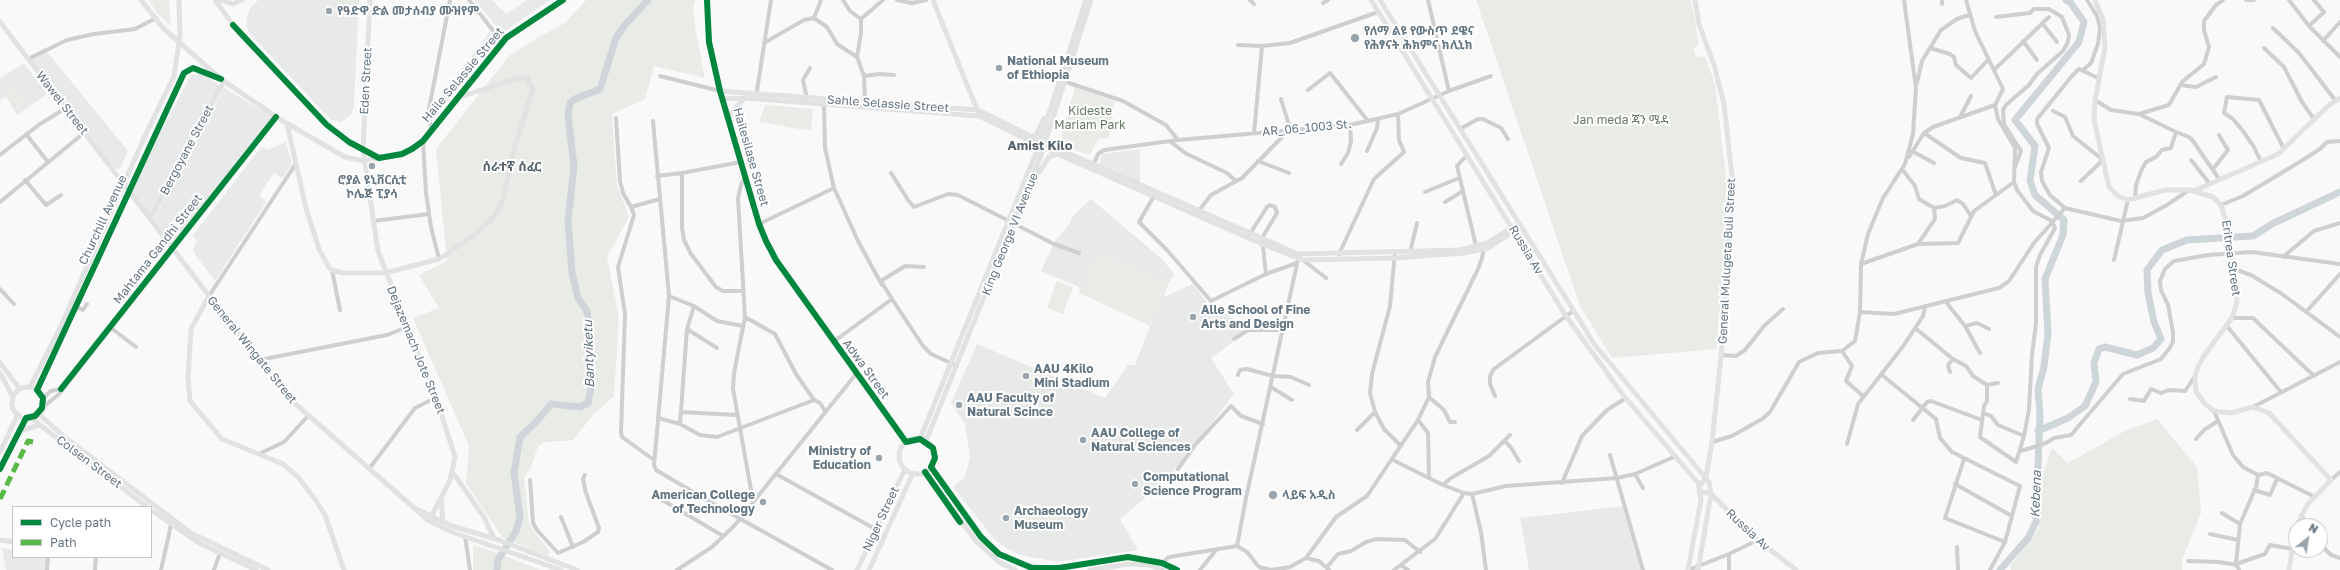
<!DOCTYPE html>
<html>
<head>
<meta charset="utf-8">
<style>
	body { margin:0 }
	#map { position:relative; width:2340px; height:570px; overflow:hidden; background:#f9f9f9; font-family:"Golos Text",sans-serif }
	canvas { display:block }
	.legend { position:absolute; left:12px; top:506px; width:140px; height:52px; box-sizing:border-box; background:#fff; border:1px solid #c1c8cd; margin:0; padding:5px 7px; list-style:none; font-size:12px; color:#657683 }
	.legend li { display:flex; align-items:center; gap:8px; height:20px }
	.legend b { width:20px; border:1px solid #c1c8cd }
	.north { position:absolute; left:2288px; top:518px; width:40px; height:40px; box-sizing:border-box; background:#fff; border:1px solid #c1c8cd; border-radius:50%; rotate:30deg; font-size:11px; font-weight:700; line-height:16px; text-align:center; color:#657683 }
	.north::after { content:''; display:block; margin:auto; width:14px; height:18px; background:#99a4ac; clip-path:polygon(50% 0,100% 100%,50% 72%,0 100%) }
</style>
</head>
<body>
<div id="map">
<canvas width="2340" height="570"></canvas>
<ul class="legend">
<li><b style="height:5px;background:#00873e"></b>Cycle path</li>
<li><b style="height:5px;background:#58b947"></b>Path</li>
</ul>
<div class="north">N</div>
</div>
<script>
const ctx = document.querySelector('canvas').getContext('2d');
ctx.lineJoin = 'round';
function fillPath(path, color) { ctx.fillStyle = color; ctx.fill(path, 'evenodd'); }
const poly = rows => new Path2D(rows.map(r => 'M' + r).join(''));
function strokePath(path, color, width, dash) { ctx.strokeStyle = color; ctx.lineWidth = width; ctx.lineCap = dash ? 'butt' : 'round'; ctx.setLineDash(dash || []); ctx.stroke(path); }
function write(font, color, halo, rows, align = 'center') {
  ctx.font = font + ' "Golos Text","Noto Sans Ethiopic",sans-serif'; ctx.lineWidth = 4; ctx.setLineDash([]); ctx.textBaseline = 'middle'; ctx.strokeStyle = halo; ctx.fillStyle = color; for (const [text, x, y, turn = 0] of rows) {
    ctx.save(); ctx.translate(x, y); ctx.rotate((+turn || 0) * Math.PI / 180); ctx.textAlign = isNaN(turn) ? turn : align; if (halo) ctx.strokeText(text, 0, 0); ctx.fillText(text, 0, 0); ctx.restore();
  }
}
fillPath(poly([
	[258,0,359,0,354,106,351,115,341,122,331,120,249,33,246,25,247,17,250,8],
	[474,0,492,0,506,14,527,0,550,0,502,33],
	[489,33,496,41,442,108,434,106],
	[44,48,128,151,119,170,109,163,26,59],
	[24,63,47,94,17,115,6,97,0,100,0,78],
	[201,73,221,86,151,217,130,190,191,75],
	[224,88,275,118,174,245,153,220],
	[286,142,292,165,282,178,274,173,259,195,266,202,215,281,196,256,193,249,197,241,193,235,262,146,267,150],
	[1140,149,1140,184,1099,165,1102,154],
	[1091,199,1163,260,1175,275,1168,284,1164,297,1193,284,1212,309,1220,304,1242,331,1231,339,1233,342,1211,358,1234,394,1170,477,1120,519,1138,550,1058,562,1020,555,1006,548,994,539,953,487,965,477,970,456,965,424,951,403,977,344,1105,398,1128,365,1135,365,1150,326,1080,293,1079,287,1041,271,1055,241,1069,225,1072,217],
	[1625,506,1644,570,1529,570,1520,518],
	[2,548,13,550,13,557,46,557,46,570,6,570]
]), '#e8e9e9');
fillPath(poly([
	[149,0,169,0,171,26,157,13],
	[586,0,695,0,693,8,696,33,705,78,654,66,645,99,612,114,617,185,629,217,607,257,619,318,614,396,593,415,573,440,546,442,538,446,531,467,524,477,529,525,550,552,547,556,502,537,466,483,469,446,413,318,439,308,419,275,447,261,436,149,509,56,534,40,565,23],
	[1476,0,1691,0,1699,45,1693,49,1696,57,1705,56,1715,84,1727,185,1727,231,1716,349,1612,358,1580,306],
	[1075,87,1114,101,1109,138,1098,139,1090,155,1069,148,1063,143,1062,133],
	[14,88,25,105,17,110,6,93],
	[765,105,813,109,811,131,759,122],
	[1099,251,1168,284,1151,326,1079,293],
	[1057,281,1073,287,1063,314,1047,308],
	[1020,368,1036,374,1032,385,1016,379],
	[2157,419,2197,467,2201,513,2182,560,2182,570,2011,570,2011,565,2039,528,2041,478,2052,448,2068,463,2123,432],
	[1015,498,1048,515,1049,513,1063,519,1055,536,1046,532,1047,528,1018,515,1016,518,1008,515],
	[473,545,495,552,540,570,473,570]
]), '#e8ebe6');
strokePath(poly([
	[2038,431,2068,418,2085,406,2096,382,2094,363,2099,349,2105,347,2137,355,2153,348,2161,339,2154,322,2148,293,2147,270,2162,250,2187,240,2253,236,2272,224,2340,192],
	[497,570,498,560,516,531,520,517,514,473,520,437,536,422,551,404,580,407,588,403,591,388,592,374,589,362,590,337,587,311,578,298,572,273,568,220,574,167,568,115,570,103,575,99,600,89,616,38,625,25,648,0],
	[2000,570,2028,538,2036,522,2040,414,2038,389,2044,367,2048,333,2045,279,2063,235,2064,220,2035,195,2030,180,2035,146,2015,120,2079,42,2084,22,2070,2,2066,0]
]), '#ced6d9', 7);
strokePath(poly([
	[469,0,502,42],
	[843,0,850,11,861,19],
	[897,0,912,3,926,0],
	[1250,0,1254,4],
	[2246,0,2254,0],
	[2289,0,2309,26,2340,57],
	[1323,3,1328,0],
	[1942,4,1942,0],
	[1996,17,2030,13,2034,9,2049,9,2062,17,2069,35,2068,42,2063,51,2037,74,2029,85,2006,105,2003,110,2004,124,2021,151,2015,167],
	[814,18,827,27,837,44,857,57,864,76,865,102],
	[2043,24,2057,42],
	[2309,26,2324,12,2314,0],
	[2273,28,2299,53,2335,100],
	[2023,41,2037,60],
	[2323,41,2340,22],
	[764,43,804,20,814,18,821,0],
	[1238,45,1262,46,1290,43,1378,12],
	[1930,48,1950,54,1954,57,1956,65,1971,78,1988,60],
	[2264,48,2284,67,2302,102,2314,119],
	[857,57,861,33,861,19,883,0],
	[28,59,67,40,94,34,135,29,156,18],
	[1994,70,2049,17],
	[2083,70,2091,63,2098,44,2100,28,2097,16,2087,0],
	[660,76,720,91],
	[864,76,880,74,894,75],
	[2098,78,2079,69,2072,76,2037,119,2037,124,2049,148,2041,172,2042,181,2050,195,2065,208,2121,221,2143,218,2167,205,2189,190],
	[1063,81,1123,101,1166,125,1178,140],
	[1917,83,1922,61,1941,30,1957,19,1969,15],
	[2180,85,2196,87,2216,77],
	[1308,90,1330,73,1368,121],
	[1449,91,1491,76],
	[756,97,771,0],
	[807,99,803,80,810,68],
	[2095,100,2111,110,2139,114,2176,132],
	[1995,105,1998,119,2015,148,2014,182,2017,190,2033,211,2052,221,2055,228,2040,255,2036,267,2036,323,2032,355,2029,409,2024,436],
	[2053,111,2065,117,2073,136,2103,160,2081,181],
	[2139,114,2169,105,2182,82,2204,64,2209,47,2204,30,2204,21,2216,5,2223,0],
	[1960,117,1971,96],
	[616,118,620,181,623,193,631,207],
	[653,121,669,296,654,465,656,470,710,502,832,570],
	[1460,129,1478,119,1483,119,1501,128,1508,139],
	[431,130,429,109,450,0],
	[1254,133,1262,46],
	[1924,133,1961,158,1985,163,1996,195],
	[26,134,48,162],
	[423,141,426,193,431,227,439,259],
	[1171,142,1185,153,1227,173,1236,181],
	[1367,151,1377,128,1378,120],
	[1912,151,1934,163],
	[0,155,40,124,66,108],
	[1467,155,1457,166,1476,246],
	[1909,157,1924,133,1933,127,1995,105,2003,89,1975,31,1966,0],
	[2191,160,2210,184],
	[1258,161,1289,173],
	[2261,162,2254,147,2243,131,2233,119,2224,113,2227,97,2259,100,2284,149],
	[1341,164,1348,153,1351,141,1350,125],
	[1093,166,1098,154,1104,150,1178,140,1350,125,1398,114,1449,91,1428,0],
	[1902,169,1915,186,1919,199,1934,208,1935,219,1918,244],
	[2213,169,2228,150,2219,135],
	[682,173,682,228,684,240,691,254,716,287,723,291,743,291],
	[891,173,908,200,914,207,948,194,958,195,1054,244,1079,253],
	[657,176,682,173,741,162],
	[745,177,741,185,738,198,745,317,734,373,733,389,753,501],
	[25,180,46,205,61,195],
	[834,188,858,241,882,285],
	[1425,192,1459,178],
	[1154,196,1139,222,1167,250,1211,301,1266,274,1297,263],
	[2135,199,2136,185,2142,169,2146,162,2156,157,2162,150,2171,148,2176,132,2189,137,2193,141,2219,179],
	[0,202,85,132],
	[1445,202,1463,191],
	[2221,205,2243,196,2298,163,2320,149,2327,142,2340,141],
	[1934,208,1945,206,1957,200,1963,204,1971,216],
	[1198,212,1211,195,1242,178,1288,131,1289,125,1281,99],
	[373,221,429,214],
	[759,224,834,188,825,148,824,102],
	[1248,237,1267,207,1270,205,1275,207,1277,213,1262,238,1266,274],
	[1395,252,1390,306,1372,374,1370,393,1375,412,1384,429,1401,446],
	[1410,252,1417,223],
	[1339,254,1374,179,1404,152,1399,140,1398,114],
	[2283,257,2314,231,2340,223],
	[1303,260,1326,278],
	[2114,260,2128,200],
	[1861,264,1918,244,1958,243,1974,211,2014,182],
	[2234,269,2251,275,2282,294,2340,337],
	[332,270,340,310],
	[0,289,14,304],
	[209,296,295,165],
	[669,296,694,306,717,321,743,326],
	[892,299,881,281,905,266,924,267],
	[1946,302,1965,326,1980,353],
	[77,307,83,310,87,304],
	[2307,311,2340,274],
	[1860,312,1894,314,1999,288,2009,281,2034,243,2065,208],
	[745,317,775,334,796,374,814,400],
	[2232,318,2253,318,2314,376],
	[2226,325,2281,392],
	[1965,326,1977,323,1989,329],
	[111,328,136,347],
	[1915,328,1953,359,1948,365,1950,372],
	[687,329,717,348],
	[1234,339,1248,330,1283,330],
	[833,342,892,299,923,346,931,354,957,366],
	[1842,351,1852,366,1846,381,1863,396],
	[1721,355,1736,356,1745,350,1764,326,1783,309],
	[1953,359,1966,366,1973,376,1987,385,1987,401,1984,406,1980,437,2016,462,2024,436,1998,425,1991,416,1983,413],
	[259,360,387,335,407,327],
	[1238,375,1240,370,1247,369,1273,376,1291,377,1309,385],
	[1882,375,1936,419,1940,438,1952,452,2020,486,2005,542,1990,570],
	[1987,385,1998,383],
	[1271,387,1292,400],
	[1495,396,1490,384,1490,376,1494,369,1573,311],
	[1429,397,1444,410,1450,422,1455,422],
	[43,398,51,391,61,389],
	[2130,399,2144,401,2151,389,2161,393,2169,390,2185,391,2195,376],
	[2253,407,2340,362],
	[42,408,59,394,276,117],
	[2214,411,2233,455,2243,467,2258,475,2267,473,2313,496],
	[681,412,736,415],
	[658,418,680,424,700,435,717,437,814,400,820,403,825,411],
	[1418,420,1428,433,1429,478],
	[1913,420,1927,402,1931,401,1982,420],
	[680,424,687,329,694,306],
	[1357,430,1375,412],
	[2196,439,2204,430,2218,421],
	[1505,441,1512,449,1519,461],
	[1712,442,1732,436,1762,419,1770,412,1799,362,1818,353,1842,351,1855,341,1860,312,1861,264,1868,234,1883,198,1905,164,1913,134,1916,88,1904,0],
	[1847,444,1858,404,1904,345,1923,316,1925,307],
	[2021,451,2046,443,2054,438,2071,435,2123,374,2161,359,2169,349,2173,342,2173,332,2168,305,2161,290,2160,281,2165,269,2174,261,2208,255,2252,252,2340,264],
	[259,454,284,442,308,416],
	[1610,455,1643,570],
	[1964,459,1945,518,2005,542],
	[654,460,622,437,621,432,625,314,618,267,634,215,631,207,660,199],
	[1393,460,1443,485,1464,493,1472,494,1506,486,1617,478,1635,474,1676,456],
	[369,469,415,408,435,398],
	[1178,469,1195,445,1231,406,1241,416,1263,424],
	[776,474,877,530],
	[1635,474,1643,488],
	[530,480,533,523,537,530,558,553,583,542,598,532,599,528,586,493,583,479,585,475],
	[2331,480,2340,472],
	[1562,483,1582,436,1607,410,1626,398],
	[1955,484,2012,516],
	[1443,485,1451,478,1489,456,1510,435],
	[2254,490,2270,495,2277,479],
	[1472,494,1481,532,1486,570],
	[659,498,723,536],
	[2222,513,2240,524],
	[2301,515,2308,526],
	[561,517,573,547],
	[2210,534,2238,540],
	[465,536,470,570],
	[2320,544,2331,555,2340,558],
	[1237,546,1246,498,1298,259],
	[1237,546,1247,552,1259,567,1271,570],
	[1957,547,1958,570],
	[1306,558,1336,517,1367,496,1418,420,1429,397,1428,382,1435,357,1478,269,1482,258,1484,247],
	[2188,561,2219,562,2237,565],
	[1162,563,1169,557,1237,546],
	[2236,564,2265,554,2270,545,2292,549],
	[1401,565,1408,570],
	[1327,567,1338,554,1351,551,1366,542,1377,539,1405,540,1420,552],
	[47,570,48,557],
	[95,570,96,557],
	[161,570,171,525],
	[214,570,220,553],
	[677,570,712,547,734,526,856,374],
	[1200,570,1217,549],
	[1271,570,1290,567,1306,558,1319,561,1329,570],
	[1394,570,1435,539,1464,493],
	[1688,570,1729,554,1758,540],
	[1729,570,1729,554],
	[2239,570,2236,564,2240,524,2256,487,2258,475]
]), '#cecfd0', 4);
strokePath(poly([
	[141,0,163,28,221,79,281,120,345,157,364,161,402,154,423,141,506,38,563,0],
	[215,0,239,33,327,125,349,142,379,158],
	[221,0,233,4,242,0],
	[370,0,363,150,378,251,440,410,455,457,450,480,429,521],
	[707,0,709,42,720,91,762,232,776,260,906,442],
	[933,0,978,112],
	[1371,0,1566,316,1623,395,1698,483,1701,500,1688,570],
	[1380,0,1595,345,1709,482,1711,494,1698,570],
	[1695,0,1699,24,1714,65,1724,104,1733,186,1724,328,1712,442,1706,477,1699,487],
	[2095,0,2103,20,2105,48,2095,100,2094,120,2109,187,2118,196,2128,200,2165,190,2190,190,2213,197,2221,205,2227,224,2237,302,2232,318,2203,357,2198,367,2195,376,2196,391,2204,403,2214,411,2231,413,2253,407,2269,413,2331,480,2307,505,2297,526],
	[0,22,209,296,290,399,429,521,452,532,561,570],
	[720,91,978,110,1045,143,1298,254,1460,250,1487,243,1519,223],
	[723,99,745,98,979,116,1044,148,1262,244,1303,260,1394,258,1464,253,1488,248,1521,227],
	[728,119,736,107,745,98],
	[287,124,306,208,319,249,328,266,332,270,342,273,385,273,439,259,475,235,494,217,504,197,511,159,533,89,527,78,517,78,457,98],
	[1032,137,1037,134,1044,118],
	[1035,178,1049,157,1057,154],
	[2194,191,2278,154,2329,105,2340,98],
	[150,219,224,81],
	[209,296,191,329,188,378,190,401,222,439,283,464,298,477,315,499,325,515,344,570],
	[0,363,20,389],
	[0,373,13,397],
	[30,387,60,328,144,138,174,76,180,35,179,0],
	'12 403a16 16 0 1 1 32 0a16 16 0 1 1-32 0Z',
	[37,390,184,73,193,68,217,78],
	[39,414,62,435,191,533,268,570],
	[31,418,147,507],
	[19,431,40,425],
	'899 456a18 18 0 1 1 36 0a18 18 0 1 1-36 0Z',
	[920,439,1036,153,1086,0],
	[926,441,1041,155,1091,0],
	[0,452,18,414],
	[931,467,981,537,999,554,1018,563,1047,569,1128,557,1162,563,1177,570],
	[0,469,26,418],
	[925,472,976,541,999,562,1015,570],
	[453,473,484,517,494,539],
	[1700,491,1711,494,1758,540,1796,570],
	[441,499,443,521],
	[414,508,452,526,499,540,577,570],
	[151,510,199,543,256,570],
	[0,540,13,542],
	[857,570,905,469],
	[869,570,913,473],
	[1090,570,1129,564,1150,565,1164,570],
	[2289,570,2296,528]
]), '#e1e2e2', 5);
strokePath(poly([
	[0,499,28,441,33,442]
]), '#58b947', 5, [10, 5]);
strokePath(poly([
	[707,0,709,42,720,91,759,224,766,241,776,260,906,442,920,439,933,448,935,458,931,467,981,537,999,554,1032,568,1059,568,1128,557,1162,563,1177,570],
	[233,25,325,123],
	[327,125,349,142,379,158,402,154,412,149,423,141,506,38,563,0],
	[61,389,276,117],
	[0,469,26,418,35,416,42,408,43,398,37,390,184,73,193,68,221,79],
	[925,472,960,522]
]), '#00873e', 6);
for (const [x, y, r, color] of [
	[329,11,4,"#99a4ac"],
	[1355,38,5,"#99a4ac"],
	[999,68,4,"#99a4ac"],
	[372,166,4,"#99a4ac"],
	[1193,317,4,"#99a4ac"],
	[1026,376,4,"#99a4ac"],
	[959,405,4,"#99a4ac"],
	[1083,440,4,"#99a4ac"],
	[879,458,4,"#99a4ac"],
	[1135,484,4,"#99a4ac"],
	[1273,495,5,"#99a4ac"],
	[763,502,4,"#99a4ac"],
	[1006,518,4,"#99a4ac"]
]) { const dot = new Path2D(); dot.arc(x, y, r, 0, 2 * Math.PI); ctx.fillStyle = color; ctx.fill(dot); strokePath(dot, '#fff', 1.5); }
write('bold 12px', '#657683', '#fff', [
	["የዓድዋ ድል መታሰብያ ሙዝየም",337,11],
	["የለማ ልዩ የውስጥ ደዌና",1364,31],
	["የሕፃናት ሕክምና ክሊኒክ",1364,45],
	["National Museum",1007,61],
	["of Ethiopia",1007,75],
	["ሮያል ዩኒቨርሲቲ",372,180,"center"],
	["ኮሌጅ ፒያሳ",372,194,"center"],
	["Alle School of Fine",1201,310],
	["Arts and Design",1201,324],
	["AAU 4Kilo",1034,369],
	["Mini Stadium",1034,383],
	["AAU Faculty of",967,398],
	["Natural Scince",967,412],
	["AAU College of",1091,433],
	["Natural Sciences",1091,447],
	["Ministry of",871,451,"right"],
	["Education",871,465,"right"],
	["Computational",1143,477],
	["Science Program",1143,491],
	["American College",755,495,"right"],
	["of Technology",755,509,"right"],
	["ላይፍ አዲስ",1282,495],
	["Archaeology",1014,511],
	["Museum",1014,525]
], 'left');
write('12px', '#657683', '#fff', [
	["Haile Selassie Street",463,75,-50],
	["Eden Street",366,81,-87],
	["Wawel Street",62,103,52],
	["Sahle Selassie Street",888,104,4],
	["AR_06_1003 St.",1307,128,-5],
	["Bergoyane Street",187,150,-62],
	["Hailesilase Street",751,157,74],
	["Churchill Avenue",103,220,-65],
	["King George VI Avenue",1010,234,-68],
	["Mahtama Gandhi Street",158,249,-52],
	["Russia Av",1526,250,59],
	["Eritrea Street",2231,258,82],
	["General Mulugeta Buli Street",1727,261,-87],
	["General Wingate Street",252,350,51],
	["Dejazemach Jote Street",416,350,68],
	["Adwa Street",866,369,54],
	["Colsen Street",89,462,37],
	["Niger Street",881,519,-65],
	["Russia Av",1748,530,43]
]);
write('12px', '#687a64', '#fff', [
	["Kideste",1090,111],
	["Mariam Park",1090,125],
	["Jan meda ጃን ሜዳ",1621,120]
]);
write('bold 13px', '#57646e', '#fff', [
	["Amist Kilo",1040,146],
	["ሰራተኛ ሰፈር",512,167]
]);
write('italic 13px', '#60757c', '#fff', [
	["Bantyiketu",589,354,-92],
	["Kebena",2036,494,-88]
]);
</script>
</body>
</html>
